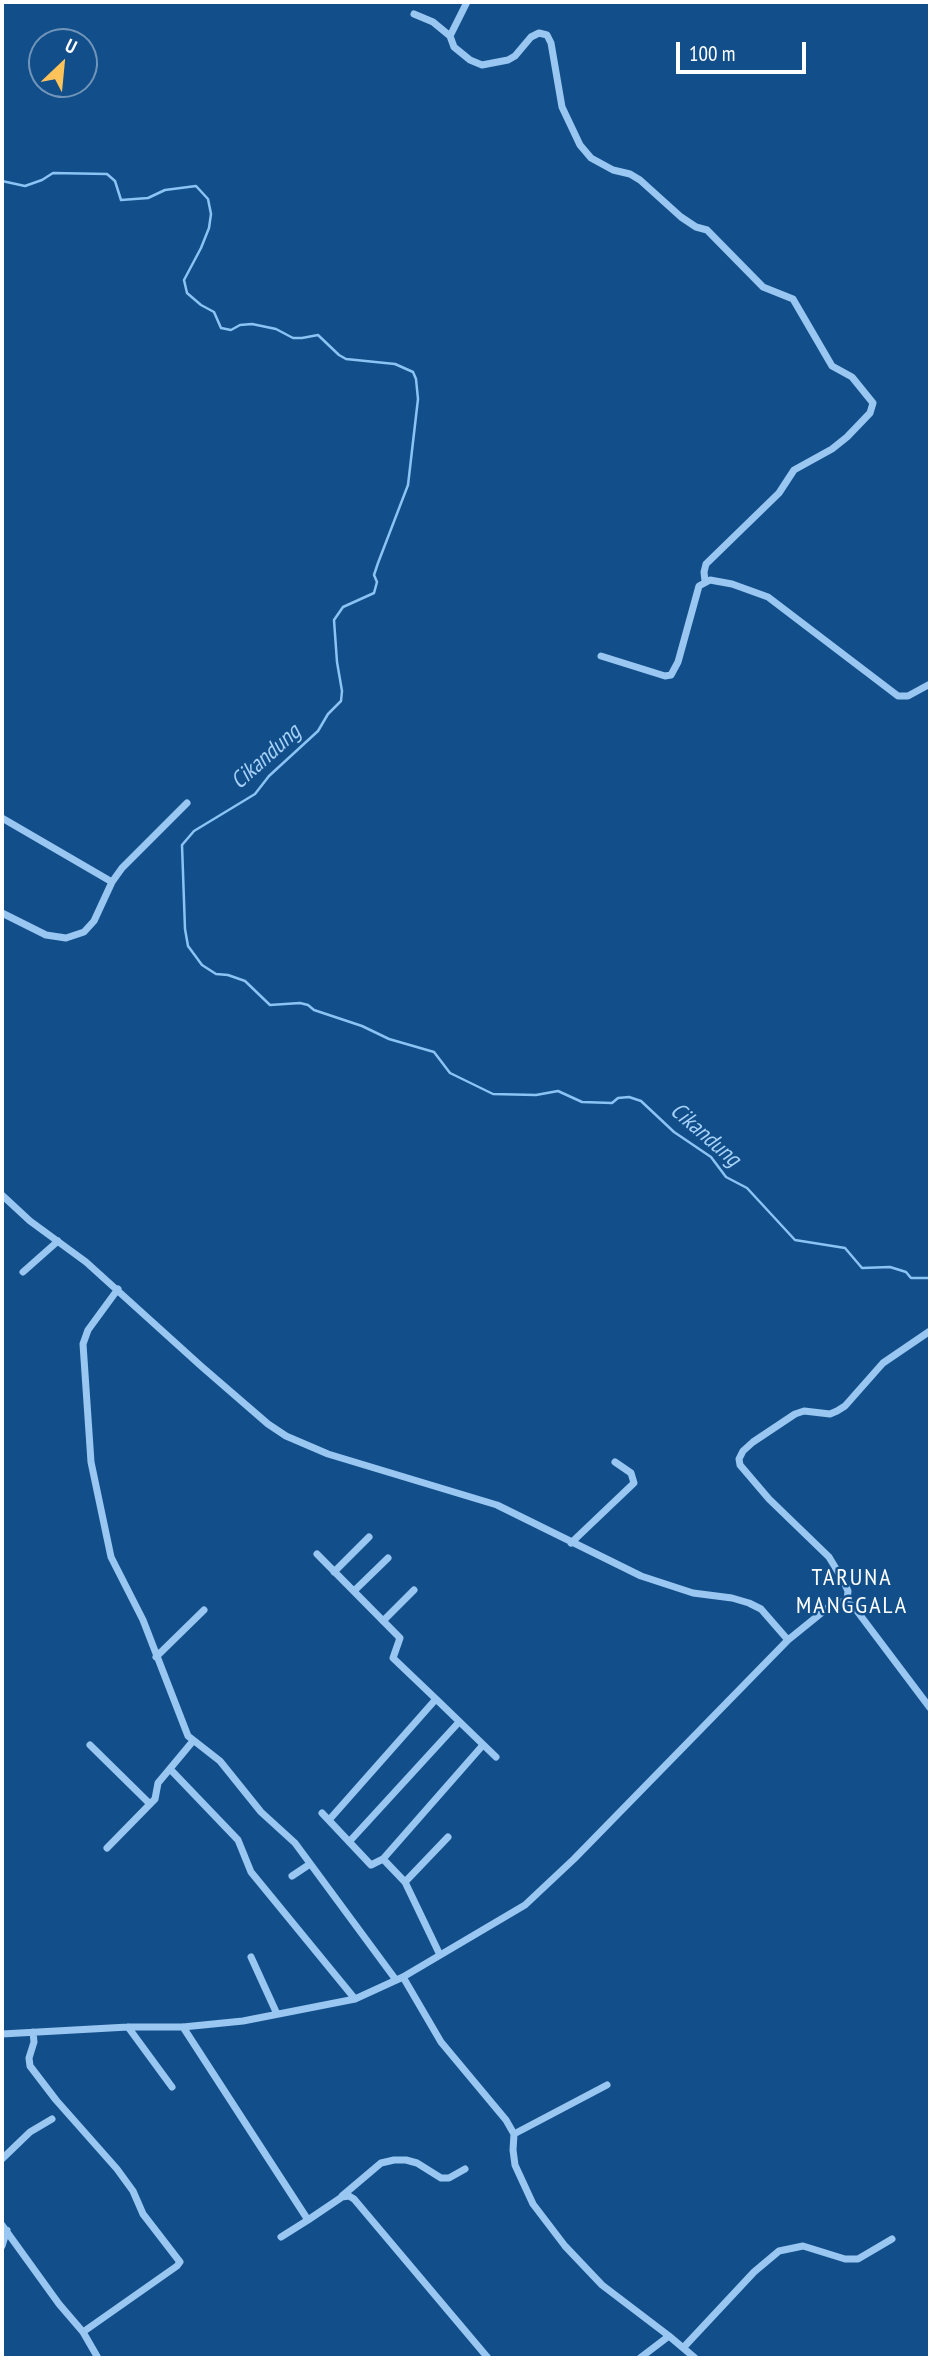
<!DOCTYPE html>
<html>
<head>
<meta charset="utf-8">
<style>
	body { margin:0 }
	#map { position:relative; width:932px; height:2360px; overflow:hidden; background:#124f8a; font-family:"PT Sans Narrow",sans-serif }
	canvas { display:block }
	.frame { position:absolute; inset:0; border:4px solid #fff; pointer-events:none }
	.north { position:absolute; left:28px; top:28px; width:70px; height:70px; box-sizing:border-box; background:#124f8a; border:2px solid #7195b9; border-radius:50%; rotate:26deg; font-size:19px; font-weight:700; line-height:28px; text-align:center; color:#fff }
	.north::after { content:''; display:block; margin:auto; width:24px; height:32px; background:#ffc359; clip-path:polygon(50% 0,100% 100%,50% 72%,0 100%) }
	.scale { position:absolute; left:676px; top:42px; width:130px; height:32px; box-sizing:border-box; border:4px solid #fff; border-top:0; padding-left:9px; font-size:21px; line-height:24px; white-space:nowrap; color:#fff; -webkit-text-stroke:5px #124f8a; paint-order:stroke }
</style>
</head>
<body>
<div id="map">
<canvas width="932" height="2360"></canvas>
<div class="frame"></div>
<div class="north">U</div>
<div class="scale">100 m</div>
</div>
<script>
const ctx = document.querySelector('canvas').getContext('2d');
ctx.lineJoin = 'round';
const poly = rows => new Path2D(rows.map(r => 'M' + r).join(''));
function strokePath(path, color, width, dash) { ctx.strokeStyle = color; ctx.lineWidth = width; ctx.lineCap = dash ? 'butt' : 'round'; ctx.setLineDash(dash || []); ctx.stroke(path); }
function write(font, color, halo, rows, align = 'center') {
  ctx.font = font + ' "PT Sans Narrow",sans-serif'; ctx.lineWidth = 5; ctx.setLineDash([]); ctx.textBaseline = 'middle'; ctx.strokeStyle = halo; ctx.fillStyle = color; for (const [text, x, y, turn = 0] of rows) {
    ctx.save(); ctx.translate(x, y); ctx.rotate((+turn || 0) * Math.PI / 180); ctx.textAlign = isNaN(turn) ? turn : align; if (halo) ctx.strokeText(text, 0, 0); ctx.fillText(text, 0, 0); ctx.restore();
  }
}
strokePath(poly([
	[2,181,25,186,42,180,53,173,107,174,115,181,121,200,148,198,165,190,196,186,208,199,211,214,209,228,201,248,184,280,187,293,201,305,214,312,221,328,231,330,240,325,252,324,276,329,293,338,302,338,318,335,339,355,346,359,395,364,413,372,416,379,418,399,408,485,378,563,374,575,377,582,374,593,343,607,334,620,337,662,342,691,341,701,328,714,318,731,269,776,255,794,194,831,182,845,185,929,188,946,202,965,216,974,228,975,245,981,270,1005,300,1003,308,1005,314,1010,362,1026,389,1039,434,1052,450,1073,493,1094,536,1095,558,1091,582,1102,612,1103,618,1098,629,1097,641,1101,674,1132,711,1157,726,1177,747,1188,795,1240,845,1248,862,1268,890,1267,906,1272,911,1278,930,1278]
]), '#8bc3f4', 2.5);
strokePath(poly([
	[467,2,450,36,454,47,470,60,482,65,508,60,515,56,531,37,539,33,547,35,551,43,562,107,580,145,591,158,613,170,630,174,640,180,681,217,696,227,707,230,763,287,793,299,832,366,852,377,873,403,870,413,847,437,832,449,794,470,779,493,706,564,704,572,705,581],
	[414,14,433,22,450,36],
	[601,656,665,676,671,675,678,662,699,586,710,580,732,584,768,597,898,696,908,696,930,684],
	[2,818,112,882],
	[2,913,46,935,66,938,84,932,94,921,112,882,122,868,187,803],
	[2,1195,30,1221,86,1262,201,1366,268,1424,286,1436,328,1454,497,1505,641,1576,693,1593,732,1598,749,1603,761,1609,788,1640],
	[23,1272,58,1241],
	[118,1289,88,1330,83,1344,91,1462,111,1557,143,1620,188,1736,220,1761,261,1812,295,1843,396,1980],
	[571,1543,634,1483,631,1473,615,1462],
	[317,1554,400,1638,393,1658,436,1699],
	[334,1572,369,1537],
	[354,1591,388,1558],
	[847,1602,848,1591,844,1582,829,1557,769,1499,740,1465,739,1459,743,1451,753,1442,795,1414,804,1411,830,1414,837,1411,845,1406,883,1363,930,1331],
	[383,1621,414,1590],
	[156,1657,204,1610],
	[90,1745,150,1804],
	[170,1769,238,1840,251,1872,355,1999],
	[322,1813,371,1865,383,1859,405,1882],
	[329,1820,436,1699,496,1757],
	[349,1842,459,1722],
	[107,1848,155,1799,158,1783,193,1741],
	[383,1859,483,1745],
	[292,1876,310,1864],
	[440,1955,405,1882,448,1837],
	[251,1957,277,2014],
	[403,1977,441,2042,506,2120,514,2134,513,2150,515,2165,533,2204,565,2246,602,2285,669,2336],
	[128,2027,172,2087],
	[183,2027,308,2220,342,2197,349,2196,354,2199,488,2358],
	[33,2032,34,2042,29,2058,30,2066,56,2100,117,2169,133,2191,143,2214,180,2262,177,2266,83,2332],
	[2,2034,128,2027,183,2027,243,2021,355,1999,403,1977,525,1905,574,1859,788,1640,830,1606,838,1602,847,1602,854,1607,930,1708],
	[514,2134,607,2085],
	[2,2159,30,2132,52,2119],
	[342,2196,381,2163,394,2160,406,2160,417,2163,441,2178,449,2178,465,2169],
	[2,2225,59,2304,83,2332,98,2358],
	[281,2237,308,2220],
	[2,2246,7,2230],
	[683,2348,754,2272,779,2251,803,2246,845,2259,858,2259,892,2239],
	[640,2358,669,2336,695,2358]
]), '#99c7f1', 7);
write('italic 23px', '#a5d1f8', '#124f8a', [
	["Cikandung",266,757,-42],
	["Cikandung",705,1135,41]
]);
ctx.letterSpacing = '2px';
write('24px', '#fff', '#124f8a', [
	["TARUNA",852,1578],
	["MANGGALA",852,1606]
]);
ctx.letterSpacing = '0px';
</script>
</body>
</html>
